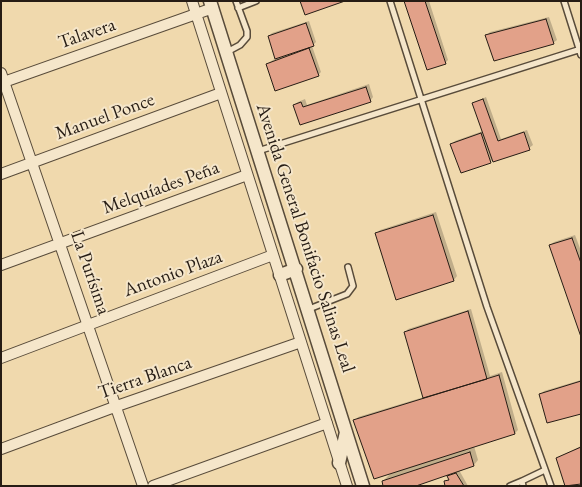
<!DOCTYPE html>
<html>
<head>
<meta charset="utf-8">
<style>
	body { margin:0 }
	#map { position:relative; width:582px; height:487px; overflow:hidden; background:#f0d9ad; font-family:"EB Garamond",serif }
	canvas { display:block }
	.frame { position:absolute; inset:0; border:2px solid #261c14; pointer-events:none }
</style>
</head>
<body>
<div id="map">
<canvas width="582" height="487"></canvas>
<div class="frame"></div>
</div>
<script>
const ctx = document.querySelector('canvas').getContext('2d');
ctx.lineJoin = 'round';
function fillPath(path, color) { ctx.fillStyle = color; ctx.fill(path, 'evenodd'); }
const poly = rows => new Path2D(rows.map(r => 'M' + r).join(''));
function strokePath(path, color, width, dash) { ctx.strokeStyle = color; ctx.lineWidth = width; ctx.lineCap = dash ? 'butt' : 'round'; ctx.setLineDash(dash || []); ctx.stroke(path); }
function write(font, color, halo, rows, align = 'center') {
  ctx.font = font + ' "EB Garamond",serif'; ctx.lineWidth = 4; ctx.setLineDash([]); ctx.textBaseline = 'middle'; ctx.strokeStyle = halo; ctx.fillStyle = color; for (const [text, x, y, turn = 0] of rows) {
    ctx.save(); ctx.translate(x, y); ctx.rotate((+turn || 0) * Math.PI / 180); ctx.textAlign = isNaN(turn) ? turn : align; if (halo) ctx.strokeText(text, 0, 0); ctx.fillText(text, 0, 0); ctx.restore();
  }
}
fillPath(poly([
	[406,1,429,1,448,60,445,63],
	[549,17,557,40,553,43,486,36,490,32],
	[309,21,316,42,312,46,321,72,318,75,267,64,276,58,269,36,272,33],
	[369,84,373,97,370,101,300,124,294,105,298,102,305,99,307,105],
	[486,97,501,139,527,130,533,145,529,148,493,159,490,162,452,144,455,141,483,131,474,103],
	[436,212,457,276,454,280,397,298,376,234,380,230],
	[575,235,581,251,581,334,550,245,554,242],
	[471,309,490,376,502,372,518,430,515,433,474,446,478,460,474,465,459,470,468,486,446,486,446,482,453,472,383,481,391,473,355,421,358,417,424,397,405,333,408,329],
	[581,380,581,412,540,395,544,391],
	[581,446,581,483,567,486,557,458]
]), '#0003');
const building = poly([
	[300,1,345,1,305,15,300,1],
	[404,1,425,1,446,64,427,70,404,1],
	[546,19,554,44,494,61,485,35,546,19],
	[306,23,314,46,275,59,268,36,306,23],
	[309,48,319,76,275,91,266,64,309,48],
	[366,87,371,102,300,125,293,105,301,102,303,107,366,87],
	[483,99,498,141,524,132,530,150,493,162,472,103,483,99],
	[481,133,491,163,461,173,450,144,481,133],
	[433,215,454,281,396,300,375,233,433,215],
	[572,238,581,263,581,337,549,245,572,238],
	[468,311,487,379,423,398,404,332,468,311],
	[499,375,515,434,374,479,353,420,499,375],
	[581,381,581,414,547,423,539,394,581,381],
	[581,447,581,484,565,486,556,458,581,447],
	[470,452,474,466,416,486,383,486,382,481,470,452],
	[456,473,464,486,445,486,444,481,449,480,447,476,456,473]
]);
fillPath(building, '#e2a189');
strokePath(building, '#261c14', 1);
const service = poly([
	[390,1,487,307,551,486],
	[564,1,581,55],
	[238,8,256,1],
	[227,52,240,45,247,37,247,31,236,1],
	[258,151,581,49],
	[309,309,347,294,353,286,348,267],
	[510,486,522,481],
	[523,486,522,481,545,470]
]);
const minor = poly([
	[192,1,347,486],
	[1,73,143,486],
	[1,83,213,8],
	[1,174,221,93],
	[1,265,247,175],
	[1,358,273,255],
	[1,449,117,406,301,342],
	[153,486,327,423]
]);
const tertiary = poly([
	[210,1,363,486],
	[280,275,296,269],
	[339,463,346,432]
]);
strokePath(service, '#584b3a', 8);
strokePath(minor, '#584b3a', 12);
strokePath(tertiary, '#584b3a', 15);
strokePath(service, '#f5e6ca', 5);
strokePath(minor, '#f5e6ca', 10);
strokePath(tertiary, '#f5e6ca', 12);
write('19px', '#261c14', '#f5e6ca', [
	["Talavera",87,34,-19],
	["Manuel Ponce",105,117,-20],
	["Melquíades Peña",161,188,-20],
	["Avenida General Bonifacio Salinas Leal",305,238,72],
	["La Purísima",90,273,71],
	["Antonio Plaza",173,274,-20],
	["Tierra Blanca",145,378,-19]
]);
</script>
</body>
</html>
